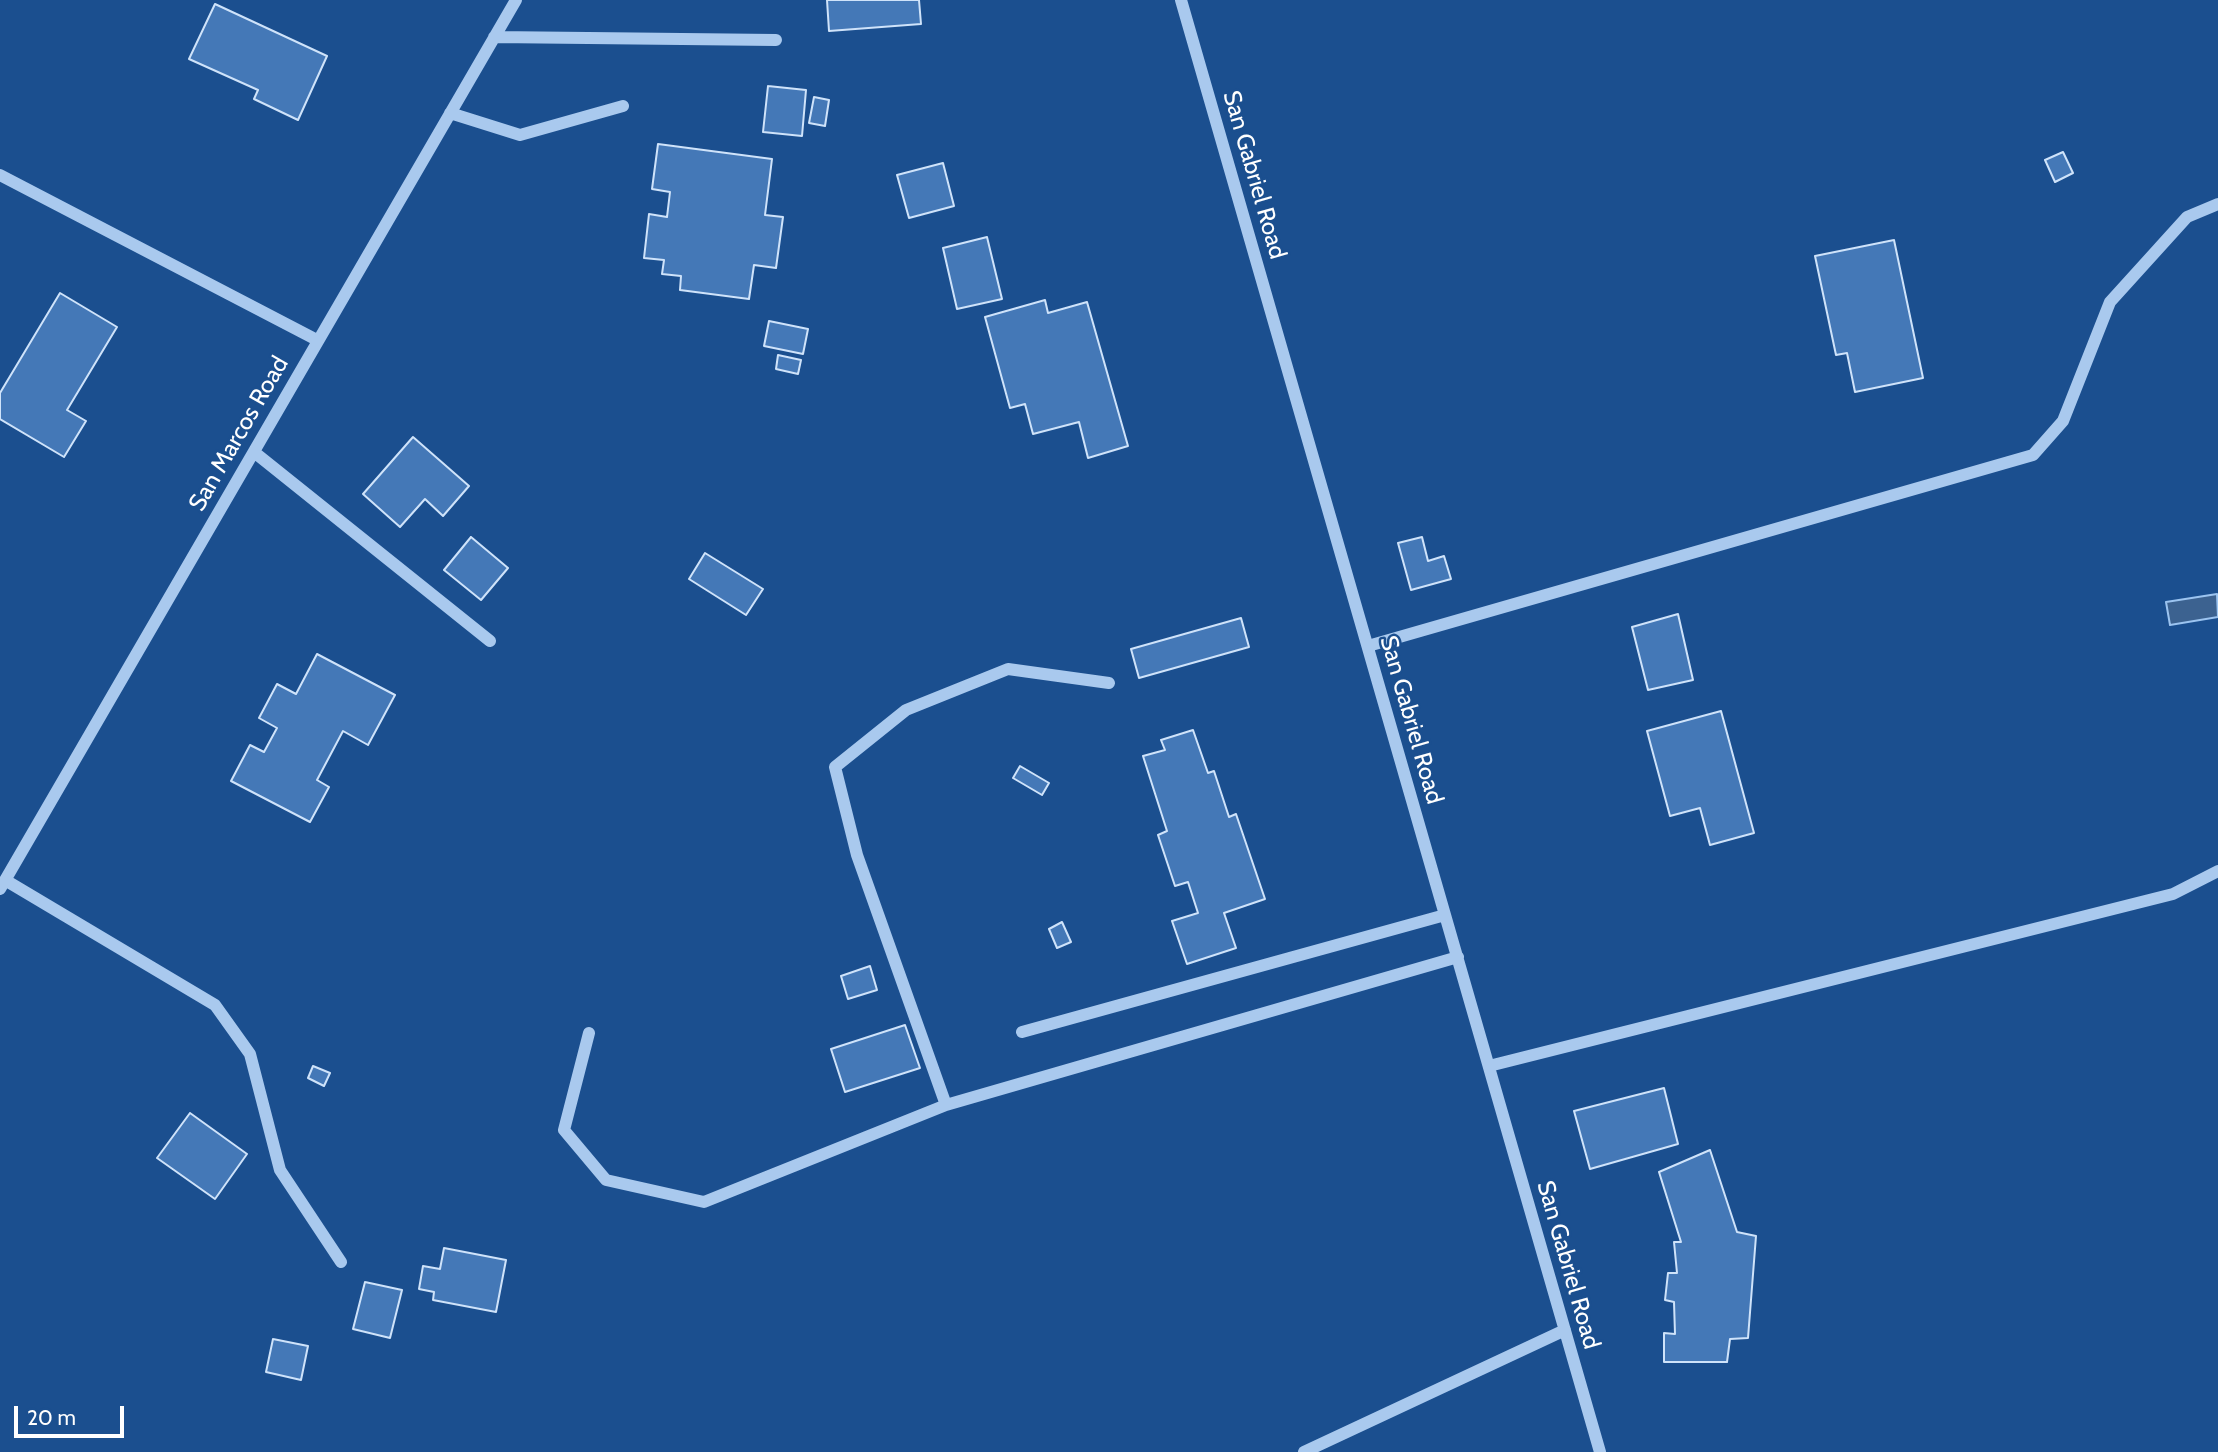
<!DOCTYPE html>
<html>
<head>
<meta charset="utf-8">
<style>
	body { margin:0 }
	#map { position:relative; width:2218px; height:1452px; overflow:hidden; background:#1b4f8f; font-family:Cabin,sans-serif }
	canvas { display:block }
	.scale { position:absolute; left:14px; top:1406px; width:110px; height:32px; box-sizing:border-box; border:4px solid #fff; border-top:0; padding-left:9px; font-size:21px; line-height:24px; white-space:nowrap; color:#fff; -webkit-text-stroke:5px #1b4f8f; paint-order:stroke }
</style>
</head>
<body>
<div id="map">
<canvas width="2218" height="1452"></canvas>
<div class="scale">20 m</div>
</div>
<script>
const ctx = document.querySelector('canvas').getContext('2d');
ctx.lineJoin = 'round';
function fillPath(path, color) { ctx.fillStyle = color; ctx.fill(path, 'evenodd'); }
const poly = rows => new Path2D(rows.map(r => 'M' + r).join(''));
function strokePath(path, color, width, dash) { ctx.strokeStyle = color; ctx.lineWidth = width; ctx.lineCap = dash ? 'butt' : 'round'; ctx.setLineDash(dash || []); ctx.stroke(path); }
function write(font, color, halo, rows, align = 'center') {
  ctx.font = font + ' Cabin,sans-serif'; ctx.lineWidth = 5; ctx.setLineDash([]); ctx.textBaseline = 'middle'; ctx.strokeStyle = halo; ctx.fillStyle = color; for (const [text, x, y, turn = 0] of rows) {
    ctx.save(); ctx.translate(x, y); ctx.rotate((+turn || 0) * Math.PI / 180); ctx.textAlign = isNaN(turn) ? turn : align; if (halo) ctx.strokeText(text, 0, 0); ctx.fillText(text, 0, 0); ctx.restore();
  }
}
const water = poly([
	[2217,594,2218,617,2170,625,2166,602,2217,594]
]);
fillPath(water, '#3c6290');
strokePath(water, '#9cc4f0', 2);
const building = poly([
	[827,0,919,0,921,24,829,31,827,0],
	[215,4,327,56,298,120,254,99,258,90,189,59,215,4],
	[768,86,806,90,802,136,763,132,768,86],
	[814,97,829,100,825,126,809,123,814,97],
	[658,144,772,159,765,215,783,217,776,268,754,265,749,299,680,290,681,276,662,274,664,260,644,258,649,214,667,217,670,192,652,189,658,144],
	[2063,152,2073,173,2055,182,2045,160,2063,152],
	[943,163,954,206,909,218,897,175,943,163],
	[987,237,1002,299,957,309,943,248,987,237],
	[1894,240,1923,378,1855,392,1847,353,1836,355,1815,256,1894,240],
	[60,293,117,327,67,410,86,421,64,457,0,419,0,393,60,293],
	[1045,300,1048,313,1087,302,1128,446,1088,458,1079,422,1033,434,1025,404,1010,408,985,317,1045,300],
	[769,321,808,329,803,354,764,346,769,321],
	[778,355,801,360,798,374,776,369,778,355],
	[413,437,469,486,443,516,425,499,400,527,363,494,413,437],
	[471,537,508,568,481,600,444,570,471,537],
	[1422,537,1428,561,1444,556,1451,579,1411,590,1398,543,1422,537],
	[705,553,763,589,746,615,689,579,705,553],
	[1678,614,1693,680,1648,690,1632,627,1678,614],
	[1241,618,1249,647,1139,678,1131,649,1241,618],
	[317,654,395,695,368,745,343,731,317,780,329,787,310,822,231,781,250,745,264,752,277,728,259,718,277,684,296,694,317,654],
	[1721,711,1754,833,1710,845,1700,808,1670,816,1647,731,1721,711],
	[1193,730,1208,773,1214,771,1229,817,1236,814,1265,899,1224,913,1236,948,1187,964,1172,921,1198,913,1188,882,1175,886,1158,835,1167,831,1143,756,1165,750,1161,740,1193,730],
	[1020,766,1049,783,1042,795,1013,778,1020,766],
	[1062,922,1071,942,1057,948,1049,929,1062,922],
	[870,966,877,990,848,999,841,976,870,966],
	[905,1025,920,1068,845,1092,831,1049,905,1025],
	[313,1066,330,1073,324,1086,308,1078,313,1066],
	[1664,1088,1678,1144,1590,1169,1574,1111,1664,1088],
	[190,1113,247,1154,215,1199,157,1158,190,1113],
	[1710,1150,1737,1232,1756,1236,1748,1338,1730,1339,1727,1362,1664,1362,1664,1333,1675,1334,1674,1302,1665,1300,1668,1273,1677,1273,1674,1242,1681,1242,1659,1172,1710,1150],
	[444,1248,506,1260,496,1312,433,1300,434,1292,419,1289,423,1266,440,1269,444,1248],
	[365,1282,402,1290,390,1338,353,1329,365,1282],
	[273,1339,308,1346,301,1380,266,1372,273,1339]
]);
fillPath(building, '#4478b7');
strokePath(building, '#cfe3fa', 2);
strokePath(poly([
	[1181,0,1600,1452],
	[494,37,776,40],
	[450,113,520,135,623,106],
	[0,175,317,340],
	[254,452,490,641],
	[1368,646,2033,455,2063,421,2110,302,2187,217,2218,204],
	[1109,683,1008,669,906,710,835,767,857,855,946,1105,1458,957],
	[5,880,215,1005,250,1054,280,1170,341,1262],
	[0,889,516,0],
	[1022,1032,1445,915],
	[589,1033,564,1130,606,1180,704,1202,946,1105],
	[1489,1066,2173,894,2218,871],
	[1304,1452,1565,1330]
]), '#a9c9ee', 12);
write('24px', '#fff', '#1b4f8f', [
	["San Gabriel Road",1254,175,74],
	["San Marcos Road",239,434,-60],
	["San Gabriel Road",1411,720,74],
	["San Gabriel Road",1568,1265,74]
]);
</script>
</body>
</html>
